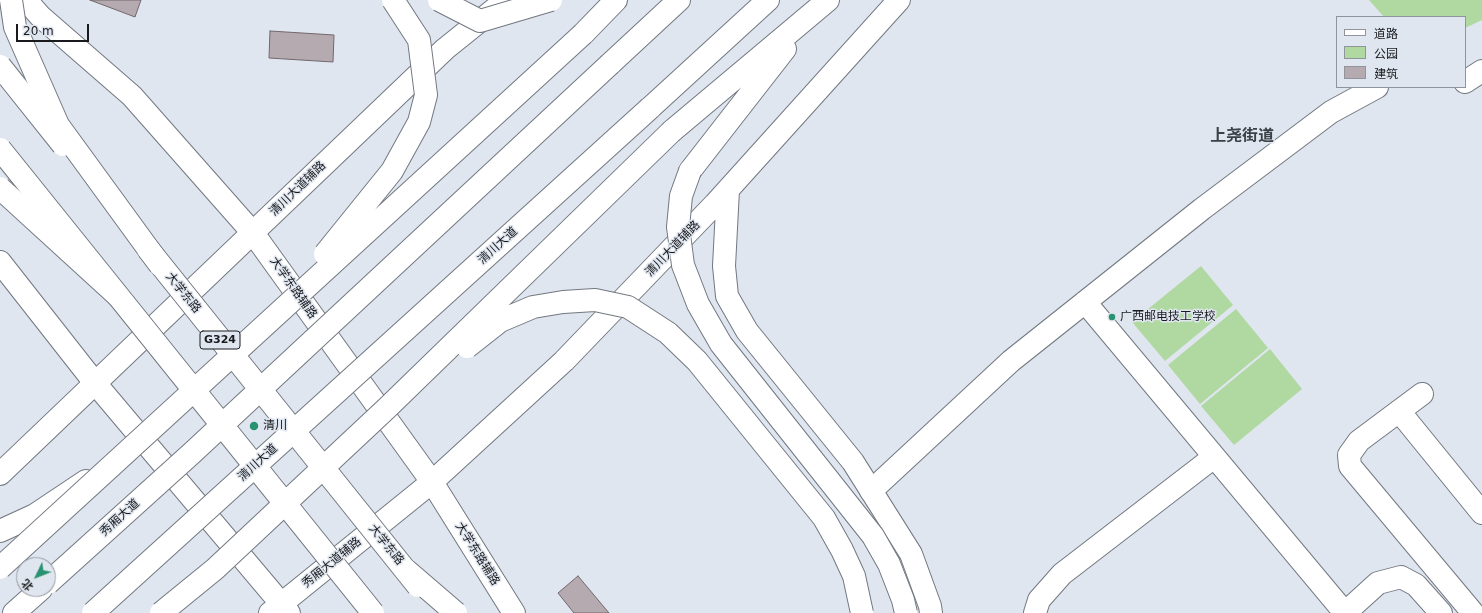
<!DOCTYPE html>
<html>
<head>
<meta charset="utf-8">
<style>
	body { margin:0 }
	#map { position:relative; width:1482px; height:613px; overflow:hidden; background:#e0e6ef; font-family:"DejaVu Sans","Noto Sans SC",sans-serif }
	canvas { display:block }
	.legend { position:absolute; left:1336px; top:16px; width:130px; height:72px; box-sizing:border-box; background:#e0e6ef; border:1px solid #90949b; margin:0; padding:5px 7px; list-style:none; font-size:12px; color:#181a1d }
	.legend li { display:flex; align-items:center; gap:8px; height:20px }
	.legend b { width:20px; border:1px solid #90949b }
	.north { position:absolute; left:16px; top:557px; width:40px; height:40px; box-sizing:border-box; background:#e0e6ef; border:1px solid #90949b; border-radius:50%; rotate:227deg; font-size:11px; font-weight:700; line-height:16px; text-align:center; color:#181a1d }
	.north::after { content:''; display:block; margin:auto; width:14px; height:18px; background:#299270; clip-path:polygon(50% 0,100% 100%,50% 72%,0 100%) }
	.scale { position:absolute; left:16px; top:24px; width:73px; height:18px; box-sizing:border-box; border:2px solid #181a1d; border-top:0; padding-left:5px; font-size:12px; line-height:14px; white-space:nowrap; color:#181a1d; -webkit-text-stroke:3px #e0e6ef; paint-order:stroke }
</style>
</head>
<body>
<div id="map">
<canvas width="1482" height="613"></canvas>
<ul class="legend">
<li><b style="height:5px;background:#fff"></b>道路</li>
<li><b style="height:11px;background:#b0d8a1"></b>公园</li>
<li><b style="height:11px;background:#b5aab0"></b>建筑</li>
</ul>
<div class="north">北</div>
<div class="scale">20 m</div>
</div>
<script>
const ctx = document.querySelector('canvas').getContext('2d');
ctx.lineJoin = 'round';
function fillPath(path, color) { ctx.fillStyle = color; ctx.fill(path, 'evenodd'); }
const poly = rows => new Path2D(rows.map(r => 'M' + r).join(''));
function strokePath(path, color, width, dash) { ctx.strokeStyle = color; ctx.lineWidth = width; ctx.lineCap = dash ? 'butt' : 'round'; ctx.setLineDash(dash || []); ctx.stroke(path); }
function write(font, color, halo, rows, align = 'center') {
  ctx.font = font + ' "DejaVu Sans","Noto Sans SC",sans-serif'; ctx.lineWidth = 3; ctx.setLineDash([]); ctx.textBaseline = 'middle'; ctx.strokeStyle = halo; ctx.fillStyle = color; for (const [text, x, y, turn = 0] of rows) {
    ctx.save(); ctx.translate(x, y); ctx.rotate((+turn || 0) * Math.PI / 180); ctx.textAlign = isNaN(turn) ? turn : align; if (halo) ctx.strokeText(text, 0, 0); ctx.fillText(text, 0, 0); ctx.restore();
  }
}
fillPath(poly([
	[1369,0,1482,0,1482,20,1465,28,1465,17,1384,17],
	[1201,266,1233,305,1165,361,1132,322],
	[1236,309,1268,348,1200,404,1168,365],
	[1270,349,1302,389,1234,445,1201,406]
]), '#b0d8a1');
const building = poly([
	[90,0,141,0,135,17,90,0],
	[270,31,334,35,333,62,269,58,270,31],
	[578,576,609,613,574,613,558,593,578,576]
]);
fillPath(building, '#b5aab0');
strokePath(building, '#71676c', 1);
const minor = poly([
	[26,0,40,16,132,96,253,233,432,482,514,613],
	[1465,82,1482,71],
	[0,262,95,383,289,613],
	[1085,302,1345,613],
	[1422,394,1359,441,1349,455,1350,466,1473,613],
	[1399,411,1482,513],
	[871,491,1011,361,1202,209,1331,112,1377,87],
	[1035,613,1039,600,1062,574,1214,457],
	[1345,613,1378,583,1401,577,1416,585,1441,613]
]);
const major = poly([
	[728,190,724,266,727,296,747,331,853,462,911,554,930,606,931,613],
	[0,474,445,49,506,0],
	[270,613,432,482,564,361,715,204,899,0]
]);
const highway = poly([
	[583,34,616,0],
	[610,64,679,0],
	[650,108,768,0],
	[672,131,828,0],
	[690,171,785,49],
	[0,531,35,515,86,481],
	[14,613,41,589]
]);
strokePath(minor, '#727880', 24);
strokePath(major, '#727880', 24);
strokePath(highway, '#727880', 24);
strokePath(minor, '#fff', 22);
strokePath(major, '#fff', 22);
strokePath(highway, '#fff', 22);
const majorBridge = poly([
	[0,66,63,145],
	[0,149,373,613],
	[148,249,418,586]
]);
const highwayBridge = poly([
	[11,0,15,27,58,125,160,265],
	[439,0,480,21,551,0],
	[690,171,681,196,678,227,683,265,698,304,721,344,873,536,889,564,903,600,906,613],
	[0,188,118,296],
	[325,254,392,171,419,122,426,95,419,40,393,0],
	[467,347,500,321,533,307,563,302,595,300,628,307,668,333,697,361,824,518,842,550,854,576,862,613],
	[0,568,583,34],
	[406,570,456,613],
	[48,583,192,453,610,64],
	[93,613,650,108],
	[161,613,215,569,387,408,672,131]
]);
strokePath(majorBridge, '#727880', 24, []);
strokePath(highwayBridge, '#727880', 24, []);
strokePath(majorBridge, '#fff', 22);
strokePath(highwayBridge, '#fff', 22);
for (const [x, y, r, color] of [
	[1112,317,4,"#299270"],
	[254,426,5,"#299270"]
]) { const dot = new Path2D(); dot.arc(x, y, r, 0, 2 * Math.PI); ctx.fillStyle = color; ctx.fill(dot); strokePath(dot, '#e0e6ef', 1.5); }
for (const [x, y, w] of [
	[220,340,40]
]) { const box = new Path2D(); box.roundRect(x - w / 2, y - 9, w, 18, 3); ctx.fillStyle = '#e0e6ef'; ctx.fill(box); strokePath(box, '#181a1d', 1); }
write('bold 11px', '#181a1d', null, [
	["G324",220,340]
]);
write('12px', '#181a1d', '#e0e6ef', [
	["清川大道辅路",298,189,-44],
	["清川大道",498,246,-42],
	["清川大道辅路",673,249,-46],
	["大学东路辅路",293,288,55],
	["大学东路",183,293,51],
	["清川大道",258,463,-42],
	["秀厢大道",120,518,-42],
	["大学东路",386,545,51],
	["大学东路辅路",477,554,58],
	["秀厢大道辅路",332,563,-39]
]);
write('12px', '#181a1d', '#e0e6ef', [
	["广西邮电技工学校",1120,317],
	["清川",263,426]
], 'left');
write('bold 16px', '#3b4147', '#e0e6ef', [
	["上尧街道",1242,137]
]);
</script>
</body>
</html>
